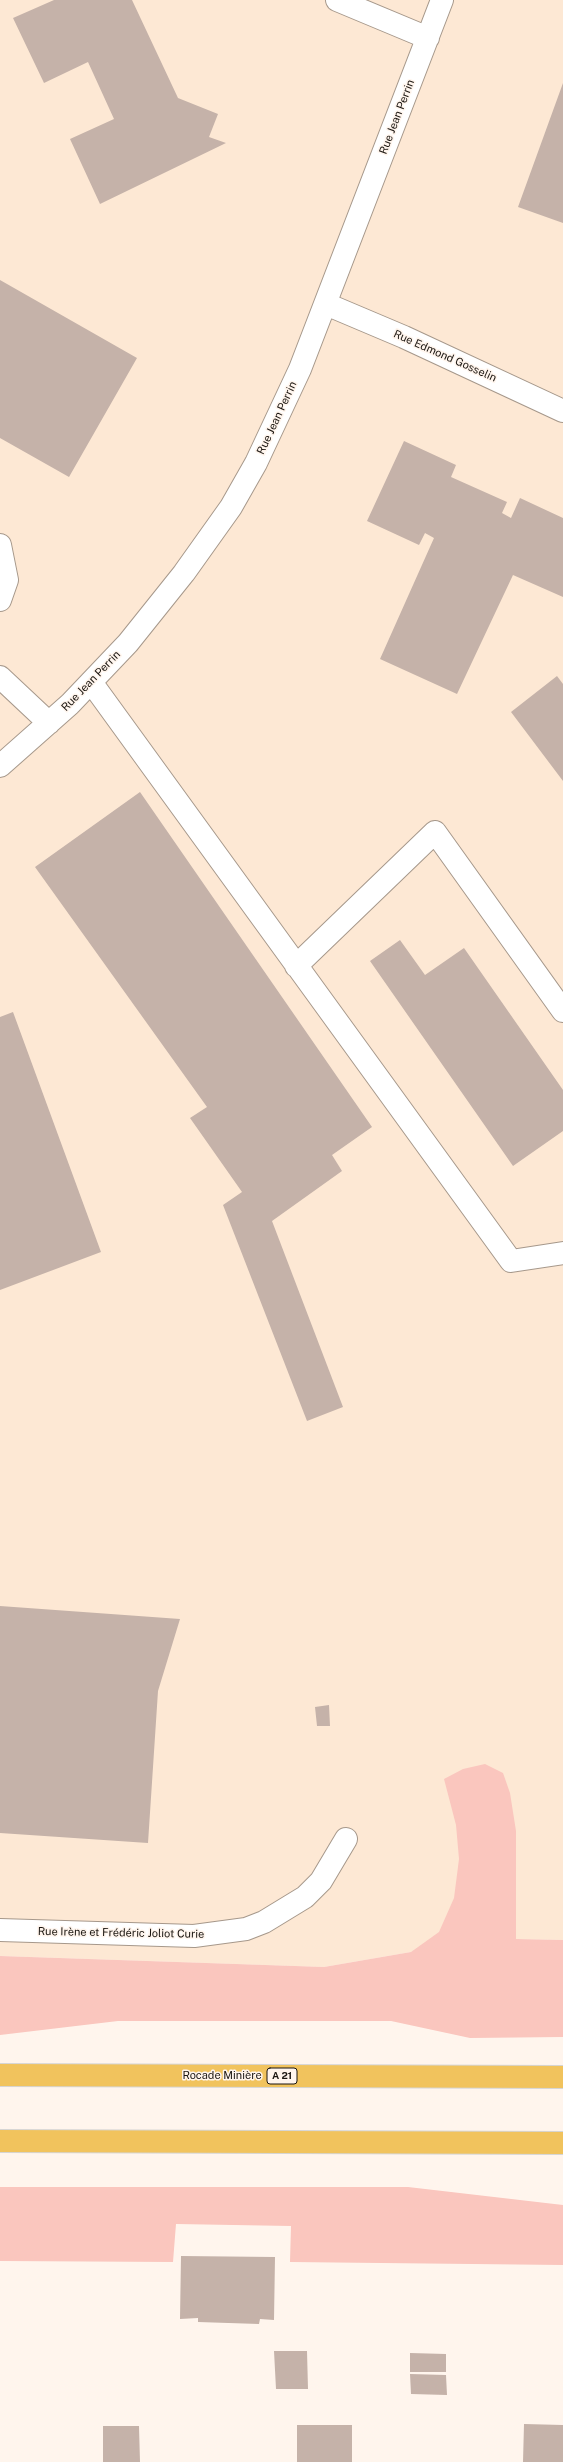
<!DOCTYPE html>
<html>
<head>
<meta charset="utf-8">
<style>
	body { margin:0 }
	canvas { display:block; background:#fff5ed }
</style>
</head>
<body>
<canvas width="563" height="2462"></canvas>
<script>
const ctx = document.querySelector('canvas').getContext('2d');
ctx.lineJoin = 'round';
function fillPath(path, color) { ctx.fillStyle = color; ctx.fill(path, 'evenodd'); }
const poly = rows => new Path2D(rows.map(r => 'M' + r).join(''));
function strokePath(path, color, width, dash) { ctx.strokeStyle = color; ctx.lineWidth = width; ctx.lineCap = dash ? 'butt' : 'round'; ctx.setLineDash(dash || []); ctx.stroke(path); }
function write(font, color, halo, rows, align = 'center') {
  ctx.font = font + ' "Public Sans",sans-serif'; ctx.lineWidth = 3; ctx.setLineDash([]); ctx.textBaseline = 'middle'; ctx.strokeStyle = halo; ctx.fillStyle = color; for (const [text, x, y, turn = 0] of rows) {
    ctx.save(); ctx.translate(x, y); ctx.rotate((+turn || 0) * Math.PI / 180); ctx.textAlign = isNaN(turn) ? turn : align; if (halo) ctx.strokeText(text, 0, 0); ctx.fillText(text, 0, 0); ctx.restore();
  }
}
fillPath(poly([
	[0,0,563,0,563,1940,516,1939,411,1952,324,1967,0,1956]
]), '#fde8d4');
fillPath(poly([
	[485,1764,503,1773,510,1793,516,1831,516,1939,563,1940,563,2037,470,2038,391,2021,118,2021,0,2035,0,1956,324,1967,411,1952,439,1932,454,1898,459,1859,456,1825,444,1779,463,1769],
	[0,2187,408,2187,563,2205,563,2265,290,2262,291,2226,176,2224,173,2262,0,2261]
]), '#fac6be');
fillPath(poly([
	[54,0,132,0,178,98,218,114,209,137,226,143,100,204,70,139,114,119,88,62,44,83,13,18],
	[563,83,563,223,518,207],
	[0,280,137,358,69,477,0,438],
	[404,441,456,465,451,477,507,502,502,513,511,518,520,498,563,518,563,597,513,575,457,694,380,659,434,538,425,533,419,545,367,521],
	[557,676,563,684,563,781,511,712],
	[140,792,372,1127,332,1155,342,1171,272,1221,343,1407,307,1421,223,1205,242,1192,190,1118,207,1107,35,867],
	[400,940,425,975,464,948,563,1090,563,1131,513,1166,370,961],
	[13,1012,101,1252,0,1290,0,1017],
	[0,1606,180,1619,158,1691,148,1843,0,1833],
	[329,1705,330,1726,317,1726,315,1707],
	[181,2256,275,2257,274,2320,260,2319,259,2324,198,2322,198,2318,180,2319],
	[274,2351,307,2351,308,2389,276,2389],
	[410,2353,446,2354,446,2372,410,2372],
	[410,2374,446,2375,447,2395,411,2394],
	[524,2424,563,2425,563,2462,523,2462],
	[297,2425,352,2425,352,2462,297,2462],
	[103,2426,139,2426,140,2462,103,2462]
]), '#c5b2a9');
const minor = poly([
	[337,0,428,38],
	[326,304,404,337,563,411],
	[0,545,7,580,0,600],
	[0,677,49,723],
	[91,682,511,1261,563,1253],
	[0,766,70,704,128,643,184,573,231,507,256,463,300,369,442,0],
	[296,966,435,832,563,1011],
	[0,1930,194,1936,246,1929,264,1922,305,1897,321,1881,346,1839]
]);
const highway = poly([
	[0,2075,563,2077],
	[0,2141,563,2143]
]);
strokePath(minor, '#a6988b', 24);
strokePath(highway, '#d6d5d4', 24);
strokePath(minor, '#fff', 22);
strokePath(highway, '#f1c35d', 22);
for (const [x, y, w] of [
	[282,2076,30]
]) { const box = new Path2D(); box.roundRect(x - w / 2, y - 8, w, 16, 3); ctx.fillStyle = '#fff5ed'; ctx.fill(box); strokePath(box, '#1a1510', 1); }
write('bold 10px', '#1a1510', null, [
	["A 21",282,2076]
]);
write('11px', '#1a1510', '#fff5ed', [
	["Rue Jean Perrin",397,117,-69],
	["Rue Edmond Gosselin",445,356,24],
	["Rue Jean Perrin",277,418,-65],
	["Rue Jean Perrin",91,681,-46],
	["Rue Irène et Frédéric Joliot Curie",121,1933,1],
	["Rocade Minière",222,2076]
]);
</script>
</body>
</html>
